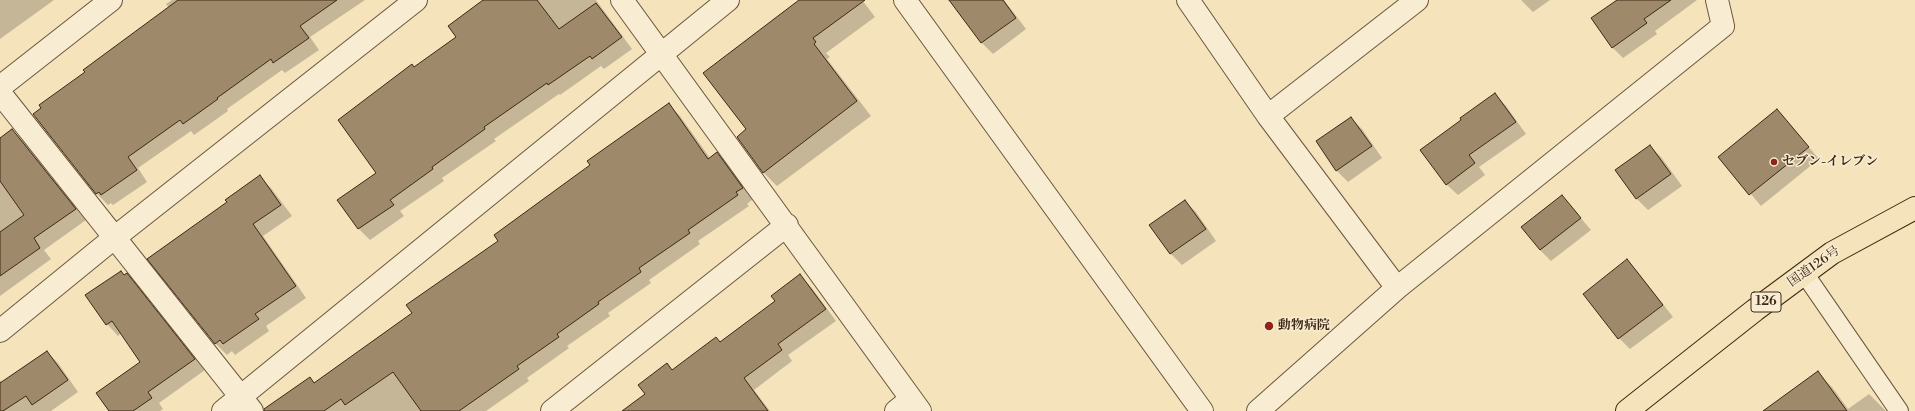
<!DOCTYPE html>
<html>
<head>
<meta charset="utf-8">
<style>
	body { margin:0 }
	canvas { display:block; background:#f5e3bb }
</style>
</head>
<body>
<canvas width="1915" height="411"></canvas>
<script>
const ctx = document.querySelector('canvas').getContext('2d');
ctx.lineJoin = 'round';
function fillPath(path, color) { ctx.fillStyle = color; ctx.fill(path, 'evenodd'); }
const poly = rows => new Path2D(rows.map(r => 'M' + r).join(''));
function strokePath(path, color, width, dash) { ctx.strokeStyle = color; ctx.lineWidth = width; ctx.lineCap = dash ? 'butt' : 'round'; ctx.setLineDash(dash || []); ctx.stroke(path); }
function write(font, color, halo, rows, align = 'center') {
  ctx.font = font + ' "Libre Bodoni","Noto Serif JP",serif'; ctx.lineWidth = 3; ctx.setLineDash([]); ctx.textBaseline = 'middle'; ctx.strokeStyle = halo; ctx.fillStyle = color; for (const [text, x, y, turn = 0] of rows) {
    ctx.save(); ctx.translate(x, y); ctx.rotate((+turn || 0) * Math.PI / 180); ctx.textAlign = isNaN(turn) ? turn : align; if (halo) ctx.strokeText(text, 0, 0); ctx.fillText(text, 0, 0); ctx.restore();
  }
}
fillPath(poly([
	[0,0,54,0,0,39],
	[172,0,365,0,310,37,319,50,285,73,282,70,227,109,228,111,194,135,191,131,138,168,147,182,113,205,111,203,108,205,97,194,34,115,169,8,166,4],
	[492,0,596,0,632,49,604,69,601,66,560,95,559,94,494,139,496,141,442,178,444,181,400,211,404,216,370,240,359,229,339,200,377,173,414,68,457,37],
	[800,0,862,0,875,17,826,53,830,57,827,59,871,116,777,186,763,172],
	[950,0,1004,0,1026,29,993,54,982,43],
	[1521,0,1550,0,1533,12],
	[1619,0,1697,0,1655,31,1657,34,1623,58,1612,47],
	[1495,94,1506,106,1526,134,1479,167,1485,175,1458,195,1446,184,1463,120],
	[669,105,680,116,710,158,717,153,728,164,753,199,747,204,749,206,698,241,700,244,649,280,651,283,608,313,610,316,567,346,569,348,527,378,529,381,486,411,282,411,310,378,315,383,413,313,591,165],
	[1777,110,1819,159,1761,206,1720,157],
	[1351,118,1362,129,1382,158,1348,182,1337,171,1317,142],
	[12,130,23,141,86,220,44,250,51,259,0,296,0,139],
	[1650,146,1661,157,1682,186,1648,210,1637,199,1617,170],
	[260,177,271,188,292,216,263,236,306,298,266,326,269,331,235,355,232,351,227,355,216,344,149,259,228,202],
	[1562,196,1591,230,1551,261,1540,250],
	[1185,201,1196,212,1216,241,1182,265,1171,254,1151,225],
	[1627,261,1638,272,1673,317,1630,349,1619,338,1584,294],
	[127,274,138,286,205,370,159,403,163,409,160,411,110,411,142,362,121,333,118,336,107,324,87,296],
	[800,276,811,287,836,321,788,355,792,361,754,390,770,411,624,411,646,395,667,364,673,371,720,343,776,302],
	[47,352,58,363,78,392,51,411,0,411,0,380,3,383],
	[1817,373,1832,387,1848,409,1869,394,1886,411,1765,411]
]), '#0003');
const building = poly([
	[178,0,337,0,300,26,309,38,273,63,271,59,217,98,218,99,183,124,180,120,128,157,137,170,101,195,99,192,96,194,33,114,41,108,39,105,85,72,83,70,178,0],
	[483,0,537,0,559,29,596,3,622,37,592,59,590,56,548,85,547,83,484,127,485,129,432,167,433,169,390,200,394,205,358,229,337,200,376,173,338,120,412,64,414,67,456,37,448,26,483,0],
	[799,0,865,0,813,38,816,42,814,44,857,101,763,173,737,137,746,129,703,73,799,0],
	[949,0,1003,0,1016,18,981,43,949,0],
	[1617,0,1671,0,1644,19,1647,23,1612,48,1591,18,1617,0],
	[1495,93,1516,122,1469,155,1475,163,1446,185,1420,150,1461,120,1460,118,1495,93],
	[669,103,708,159,717,152,743,188,736,192,738,195,688,230,690,233,639,268,641,272,598,302,599,304,557,334,559,337,517,366,519,369,459,411,421,411,393,372,345,405,341,399,324,411,264,411,264,409,310,377,314,383,412,313,406,305,498,241,494,235,590,165,587,161,669,103],
	[1777,109,1809,147,1749,195,1718,157,1777,109],
	[1351,117,1372,146,1336,171,1316,141,1351,117],
	[12,129,76,209,34,238,40,248,0,276,0,232,24,215,0,181,0,138,12,129],
	[1650,145,1671,174,1636,199,1615,170,1650,145],
	[260,175,281,205,253,224,296,286,255,314,259,319,223,344,220,340,215,344,147,259,227,202,225,200,260,175],
	[1562,195,1581,218,1540,250,1521,227,1562,195],
	[1185,200,1206,229,1170,254,1149,225,1185,200],
	[1627,259,1663,305,1618,339,1583,294,1627,259],
	[121,271,124,275,127,273,195,359,148,392,152,398,133,411,109,411,96,393,140,362,112,321,106,325,85,295,121,271],
	[800,274,826,309,778,344,782,350,744,378,768,411,622,411,645,394,638,385,667,363,672,370,716,337,720,342,775,301,771,296,800,274],
	[47,351,68,380,32,405,26,396,3,411,0,411,0,383,47,351],
	[1818,371,1847,411,1763,411,1818,371]
]);
fillPath(building, '#9e896b');
strokePath(building, '#3f2815', 1);
const service = poly([
	[1804,273,1899,411]
]);
const minor = poly([
	[622,0,920,411],
	[1188,0,1268,116,1397,288],
	[0,87,111,0],
	[0,93,252,411],
	[1268,116,1417,0],
	[0,331,114,238,416,0],
	[223,411,728,0],
	[552,411,787,225],
	[896,411,911,399],
	[1258,411,1397,288,1723,26,1717,0]
]);
const tertiary = poly([
	[905,0,1202,411]
]);
const trunk = poly([
	[1627,411,1755,310,1832,253,1915,208]
]);
strokePath(service, '#6c573e', 20);
strokePath(minor, '#6c573e', 24);
strokePath(tertiary, '#6c573e', 24);
strokePath(trunk, '#3f2815', 24);
strokePath(service, '#f8edd3', 18);
strokePath(minor, '#f8edd3', 22);
strokePath(tertiary, '#f8edd3', 22);
strokePath(trunk, '#f5e3bb', 22);
for (const [x, y, r, color] of [
	[1774,162,4,"#8f2418"],
	[1269,326,5,"#8f2418"]
]) { const dot = new Path2D(); dot.arc(x, y, r, 0, 2 * Math.PI); ctx.fillStyle = color; ctx.fill(dot); strokePath(dot, '#f8edd3', 1.5); }
for (const [x, y, w] of [
	[1766,302,30]
]) { const box = new Path2D(); box.roundRect(x - w / 2, y - 10, w, 20, 3); ctx.fillStyle = '#f8edd3'; ctx.fill(box); strokePath(box, '#3f2815', 1); }
write('bold 12px', '#3f2815', null, [
	["126",1766,302]
]);
write('bold 13px', '#3f2815', '#f8edd3', [
	["セブン-イレブン",1782,162],
	["動物病院",1278,326]
], 'left');
write('13px', '#3f2815', '#f8edd3', [
	["国道126号",1814,267,-35]
]);
</script>
</body>
</html>
